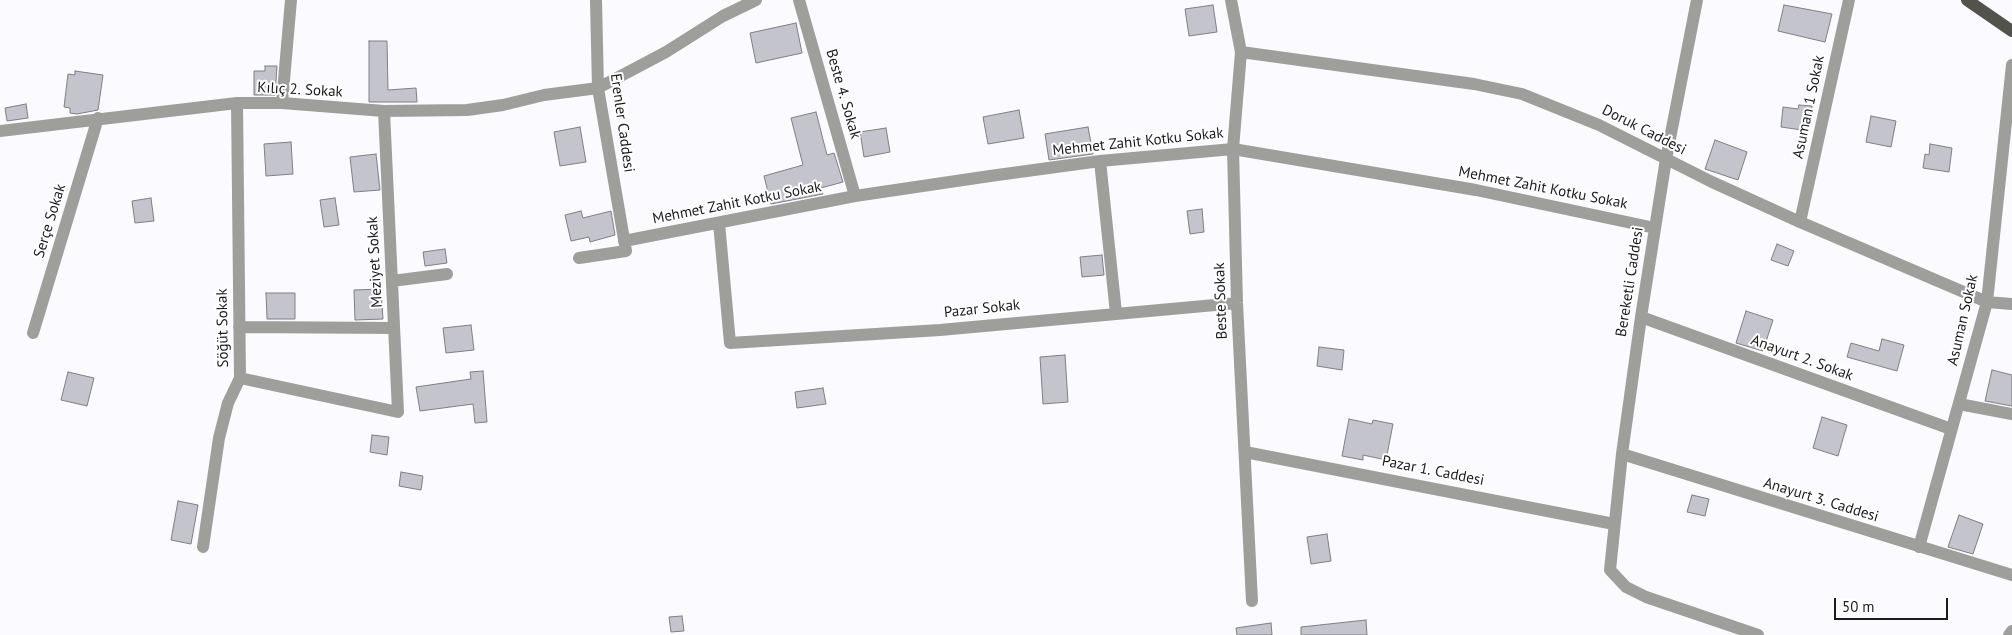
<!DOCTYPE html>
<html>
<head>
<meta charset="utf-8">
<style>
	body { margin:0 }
	#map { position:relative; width:2012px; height:635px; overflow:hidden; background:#fbfafe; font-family:"PT Sans",sans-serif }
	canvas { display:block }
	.scale { position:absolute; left:1834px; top:598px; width:114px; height:22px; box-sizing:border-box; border:2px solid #1b1b1e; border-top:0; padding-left:6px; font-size:15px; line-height:18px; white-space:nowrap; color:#1b1b1e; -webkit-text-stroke:4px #fff; paint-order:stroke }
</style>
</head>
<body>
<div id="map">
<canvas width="2012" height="635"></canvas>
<div class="scale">50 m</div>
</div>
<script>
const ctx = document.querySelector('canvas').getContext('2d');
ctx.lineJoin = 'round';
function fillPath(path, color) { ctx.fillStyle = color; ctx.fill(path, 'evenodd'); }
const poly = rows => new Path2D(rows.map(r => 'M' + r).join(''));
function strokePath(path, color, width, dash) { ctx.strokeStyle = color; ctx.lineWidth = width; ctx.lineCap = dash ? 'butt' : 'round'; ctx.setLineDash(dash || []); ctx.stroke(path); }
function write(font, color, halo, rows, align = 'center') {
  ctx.font = font + ' "PT Sans",sans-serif'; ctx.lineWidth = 4; ctx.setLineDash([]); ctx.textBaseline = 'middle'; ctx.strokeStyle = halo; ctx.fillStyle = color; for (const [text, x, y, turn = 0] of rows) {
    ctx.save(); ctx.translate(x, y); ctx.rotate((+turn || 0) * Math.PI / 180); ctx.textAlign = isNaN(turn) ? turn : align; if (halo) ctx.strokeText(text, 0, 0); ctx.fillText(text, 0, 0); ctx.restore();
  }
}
const building = poly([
	[1213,5,1217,32,1189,36,1185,9,1213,5],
	[1784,5,1832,14,1825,42,1778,31,1784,5],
	[796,23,802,53,756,63,750,33,796,23],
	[369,41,387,41,388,90,416,88,417,102,369,102,369,41],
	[265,66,277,66,275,95,254,95,254,71,265,71,265,66],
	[75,71,103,75,98,110,77,114,70,113,70,108,64,107,68,74,75,75,75,71],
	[26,104,28,118,7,121,5,108,26,104],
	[1799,105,1812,106,1809,131,1781,127,1783,107,1798,109,1799,105],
	[1019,110,1024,138,988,144,983,117,1019,110],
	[816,112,827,155,834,153,843,182,821,188,823,194,771,204,764,176,803,165,791,118,816,112],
	[1871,116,1896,121,1891,147,1866,142,1871,116],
	[580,127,586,162,560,166,554,132,580,127],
	[1088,127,1093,154,1049,160,1045,134,1088,127],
	[886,128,890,152,864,157,860,132,886,128],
	[1715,140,1747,152,1738,180,1705,169,1715,140],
	[291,142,293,174,266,176,264,144,291,142],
	[1930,144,1952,148,1949,172,1923,168,1925,154,1929,155,1930,144],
	[376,154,380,190,354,192,350,157,376,154],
	[151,198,154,221,135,223,132,201,151,198],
	[335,198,339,225,324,227,320,200,335,198],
	[1202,209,1204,232,1190,234,1187,211,1202,209],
	[581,211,583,218,611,211,615,235,590,242,589,237,571,241,565,215,581,211],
	[1777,244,1794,251,1788,266,1771,260,1777,244],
	[445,249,447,263,425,266,423,252,445,249],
	[1102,255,1104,275,1082,277,1080,257,1102,255],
	[381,289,383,319,355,320,354,290,381,289],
	[266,293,295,293,295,319,267,319,266,293],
	[1746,311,1773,320,1763,351,1736,343,1746,311],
	[471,325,474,350,446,353,443,328,471,325],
	[1882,339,1904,345,1897,371,1847,357,1851,343,1879,351,1882,339],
	[1319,347,1344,350,1342,370,1317,366,1319,347],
	[1065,355,1068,402,1043,404,1040,357,1065,355],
	[1992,370,2012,375,2012,406,1985,401,1992,370],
	[483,371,487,422,475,423,473,404,420,411,416,387,471,379,470,372,483,371],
	[68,372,94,378,87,406,61,400,68,372],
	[823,388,826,404,797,408,795,392,823,388],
	[1822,417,1847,425,1838,456,1813,448,1822,417],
	[1349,419,1372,424,1373,420,1393,424,1386,460,1363,455,1363,460,1342,456,1349,419],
	[372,435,389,437,387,455,370,452,372,435],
	[401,472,423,476,421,490,399,486,401,472],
	[1692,495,1709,499,1705,516,1687,512,1692,495],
	[178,501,198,505,191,544,171,540,178,501],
	[1959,515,1983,524,1973,554,1948,547,1959,515],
	[1327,534,1331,561,1311,564,1307,537,1327,534],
	[682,616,684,631,671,632,669,617,682,616],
	[1366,620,1367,635,1301,635,1301,627,1366,620],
	[1271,623,1272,635,1237,635,1236,628,1271,623]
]);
fillPath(building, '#c4c4cc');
strokePath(building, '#7f7e86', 1);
strokePath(poly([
	[799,0,855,196],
	[1231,0,1241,52,1233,149,1237,303,1252,601],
	[1697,0,1666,159,1641,317,1622,454,1610,570,1626,587,1646,597,1758,635],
	[1241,52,1474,84,1522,94,1599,125,1712,182,1800,222,1987,302,2012,304],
	[282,103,291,0],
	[0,131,237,103,282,103,384,111,467,110,503,105,544,95,598,88,666,52,723,16,756,0],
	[1100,161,1116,313],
	[1800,222,1849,0],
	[719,223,730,343,940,330,1237,303],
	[624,241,855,196,990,176,1100,161,1233,149,1476,190,1655,228],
	[579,258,626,251,598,88,596,0],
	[392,281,447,274],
	[1641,317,1951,429],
	[239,327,394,328],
	[33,333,98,118],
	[240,378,398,412,384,111],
	[1959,404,2012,414],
	[1245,452,1614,524],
	[1622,454,2012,575],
	[203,547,219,438,228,403,240,378,237,103],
	[1919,547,1987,302,2012,65],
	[2009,635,2012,631]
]), '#9e9e9a', 12);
strokePath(poly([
	[1967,0,2012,31]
]), '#53534c', 12);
write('15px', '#1b1b1e', '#fff', [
	["Kılıç 2. Sokak",300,90,3],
	["Beste 4. Sokak",843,94,74],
	["Asuman 1 Sokak",1809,107,-78],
	["Erenler Caddesi",622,123,82],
	["Doruk Caddesi",1644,130,27],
	["Mehmet Zahit Kotku Sokak",1138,142,-6],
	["Mehmet Zahit Kotku Sokak",1543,188,11],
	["Mehmet Zahit Kotku Sokak",737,203,-11],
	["Serçe Sokak",50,221,-73],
	["Meziyet Sokak",375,262,-93],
	["Bereketli Caddesi",1630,282,-81],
	["Beste Sokak",1221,301,-92],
	["Pazar Sokak",982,309,-6],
	["Asuman Sokak",1963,320,-77],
	["Söğüt Sokak",223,328,-91],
	["Anayurt 2. Sokak",1802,358,20],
	["Pazar 1. Caddesi",1433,471,11],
	["Anayurt 3. Caddesi",1821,500,17]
]);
</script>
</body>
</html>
